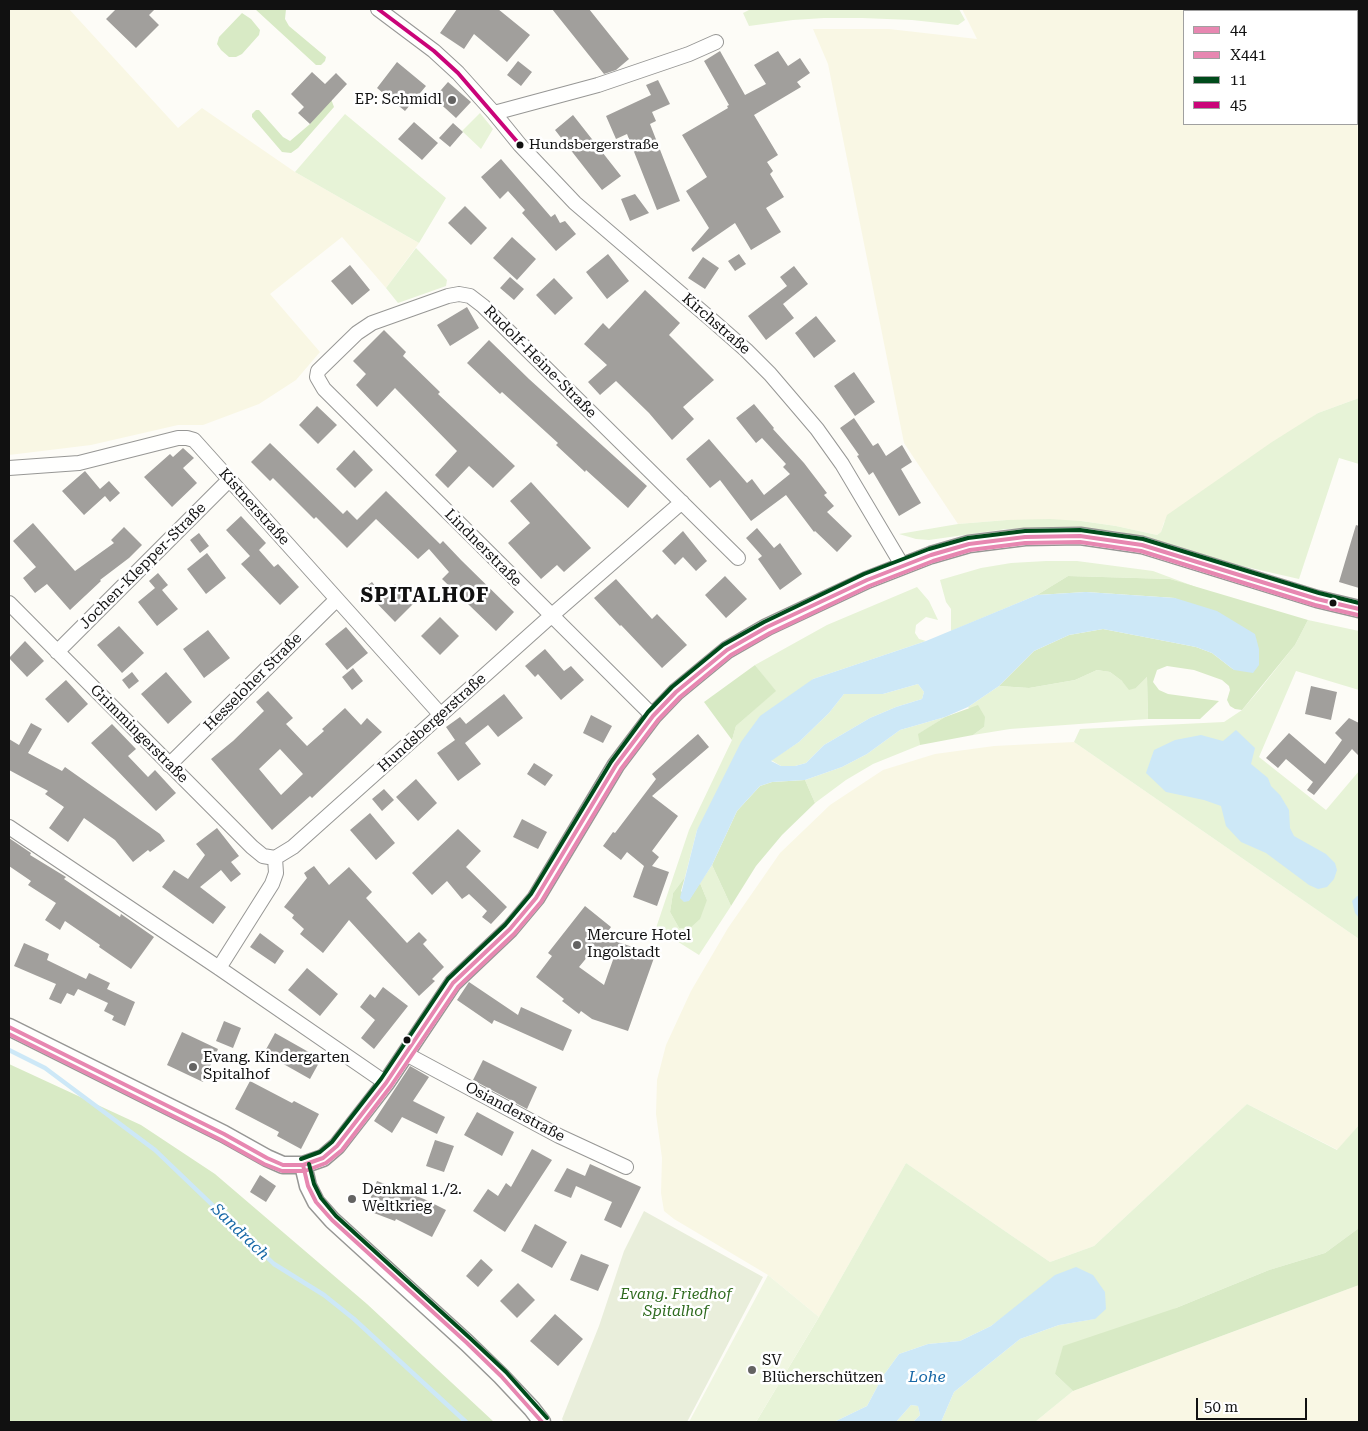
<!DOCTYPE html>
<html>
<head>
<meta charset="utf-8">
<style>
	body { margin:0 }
	#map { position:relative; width:1368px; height:1431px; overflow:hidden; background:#fdfcf7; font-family:"Roboto Serif",serif }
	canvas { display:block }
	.frame { position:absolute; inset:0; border:10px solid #111; pointer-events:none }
	.legend { position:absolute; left:1183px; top:10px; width:175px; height:115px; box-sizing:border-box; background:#fff; border:1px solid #a0a0a0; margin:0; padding:6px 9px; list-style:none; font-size:15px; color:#111 }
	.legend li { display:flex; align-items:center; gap:10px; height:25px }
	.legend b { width:25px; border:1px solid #a0a0a0 }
	.scale { position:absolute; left:1196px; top:1398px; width:111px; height:22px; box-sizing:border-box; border:2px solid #111; border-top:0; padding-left:6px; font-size:15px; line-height:18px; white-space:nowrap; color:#111; -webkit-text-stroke:4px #fff; paint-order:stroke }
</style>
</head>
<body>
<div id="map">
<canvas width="1368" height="1431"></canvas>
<div class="frame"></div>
<ul class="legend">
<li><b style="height:6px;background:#e787b1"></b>44</li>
<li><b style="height:6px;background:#e787b1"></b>X441</li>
<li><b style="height:6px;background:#004b1b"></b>11</li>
<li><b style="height:6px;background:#ca0479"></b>45</li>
</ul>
<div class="scale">50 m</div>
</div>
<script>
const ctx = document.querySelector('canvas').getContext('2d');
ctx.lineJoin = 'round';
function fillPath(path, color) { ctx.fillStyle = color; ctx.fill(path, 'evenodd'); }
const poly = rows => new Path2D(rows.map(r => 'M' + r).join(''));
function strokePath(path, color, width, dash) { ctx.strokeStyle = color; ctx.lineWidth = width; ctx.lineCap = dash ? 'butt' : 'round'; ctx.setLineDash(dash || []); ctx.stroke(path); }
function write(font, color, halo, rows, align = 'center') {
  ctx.font = font + ' "Roboto Serif",serif'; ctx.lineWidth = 5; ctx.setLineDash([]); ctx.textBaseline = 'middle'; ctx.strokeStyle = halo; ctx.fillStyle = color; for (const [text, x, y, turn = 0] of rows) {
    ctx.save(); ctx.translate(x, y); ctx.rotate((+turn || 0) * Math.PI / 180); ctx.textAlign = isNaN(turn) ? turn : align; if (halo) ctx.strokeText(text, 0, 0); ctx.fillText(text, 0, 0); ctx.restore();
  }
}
fillPath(poly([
	[9,9,69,9,178,128,202,108,295,172,419,243,386,288,342,237,270,294,320,352,296,380,259,404,203,425,178,425,91,445,9,455],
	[962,9,1359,9,1359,398,1318,413,1164,522,1161,532,1157,535,1116,526,1081,521,1007,520,958,524,904,443,828,64,813,29,889,29,977,39],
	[1184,11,1357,11,1357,124,1184,124],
	[1074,742,1359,939,1359,1125,1338,1150,1247,1104,1094,1246,1050,1262,906,1163,819,1317,768,1275,674,1219,664,1211,661,1193,662,1158,656,1114,657,1080,666,1045,691,991,728,928,780,853,830,805,883,770,935,754,994,746],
	[1359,1285,1359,1422,1035,1422,1073,1391]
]), '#f9f7e4');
fillPath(poly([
	[751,9,959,9,965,20,958,25,912,20,862,18,824,18,793,20,749,26,743,13],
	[480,113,493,129,481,149,462,131],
	[345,114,446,198,419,243,295,172],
	[416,248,447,280,446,286,398,303,386,288],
	[1359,398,1359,464,1339,458,1299,579,1220,561,1154,540,1116,531,1076,528,1006,529,929,540,916,539,899,534,958,524,1007,520,1050,519,1081,521,1116,526,1157,535,1161,532,1167,515,1272,442,1318,413],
	[1046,561,1077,561,1153,571,1212,593,1170,579,1068,576,1037,595,951,631,951,609,946,602,940,580,981,568,1011,563],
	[917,587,929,601,938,620,926,617,916,625,915,633,919,639,926,641,813,679,697,830,685,877,673,893,670,912,679,928,707,900,700,883,712,865,731,906,699,955,656,928,689,830,732,740,736,726,775,691,755,665,827,625],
	[1308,620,1359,631,1359,690,1296,671,1259,757,1326,810,1359,771,1359,939,1074,742,1080,729,1224,722,1242,710,1260,689,1295,645],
	[1097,670,1110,672,1122,681,1136,688,1147,677,1148,719,1010,729,973,735,984,727,968,707,999,686,1029,688,1075,680],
	[918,684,924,692,922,699,896,707,870,718,824,745,806,763,795,766,781,766,771,760,799,742,829,713,844,694,883,694],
	[945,717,919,734,920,745,873,764,846,780,815,803,805,780,842,767,867,754,900,730],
	[1247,1104,1337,1150,1359,1125,1359,1228,1325,1253,1269,1270,1176,1308,1055,1374,1073,1391,1035,1422,941,1422,954,1392,1020,1339,1059,1325,1094,1319,1021,1304,991,1326,960,1341,928,1344,899,1354,883,1376,867,1406,834,1422,756,1422,819,1317,906,1163,1050,1262,1094,1246],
	[911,1405,918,1406,920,1415,913,1422,896,1422]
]), '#e7f3d7');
fillPath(poly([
	[255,9,286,9,285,19,289,26,326,57,325,61,321,65,316,65],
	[242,13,251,19,260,30,259,35,242,54,236,57,229,57,221,50,217,44,219,37],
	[331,99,334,107,298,148,291,153,282,152,252,117,252,114,256,110,259,110,283,137,290,141,310,124],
	[1068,576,1170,579,1308,620,1295,645,1242,710,1235,709,1230,706,1227,700,1230,690,1229,686,1222,680,1194,670,1167,666,1157,670,1153,682,1159,690,1168,694,1219,701,1200,719,1148,719,1147,677,1136,688,1129,690,1122,681,1110,672,1097,670,1075,680,1029,688,999,686,1034,651,1069,635,1103,629,1196,647,1212,653,1234,670,1175,598,1086,592,1037,595],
	[755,665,776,691,736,726,732,740,704,702],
	[978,705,985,717,984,727,973,735,920,745,918,734,945,717],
	[805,780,815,803,782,835,756,866,731,906,712,865,737,811,760,786,772,782],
	[685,877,681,891,689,900,700,883,707,900,700,919,690,928,679,928,670,912,673,893],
	[9,1064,141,1125,215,1174,367,1304,494,1422,9,1422],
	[1359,1228,1359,1285,1073,1391,1055,1374,1063,1346,1176,1308,1269,1270,1325,1253]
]), '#d8eac5');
fillPath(poly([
	[644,1211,763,1277,687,1422,564,1422,562,1419,599,1326,624,1251]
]), '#e9eedb');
fillPath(poly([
	[768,1275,819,1317,756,1422,689,1422]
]), '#f0f6e1');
fillPath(poly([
	[1086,592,1175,598,1217,611,1255,634,1259,649,1259,665,1253,673,1234,670,1212,653,1196,647,1103,629,1069,635,1034,651,999,686,968,707,945,717,900,730,867,754,842,767,805,780,772,782,760,786,737,811,712,865,689,901,684,902,680,898,697,830,741,742,760,716,813,679,926,641,1037,595],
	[918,684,924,692,922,699,896,707,870,718,824,745,806,763,795,766,781,766,771,761,799,742,829,713,844,694,883,694],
	[1236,730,1255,748,1251,764,1268,778,1271,786,1280,795,1289,810,1290,828,1294,836,1326,854,1335,863,1337,870,1334,879,1327,887,1318,889,1309,885,1266,853,1241,842,1226,826,1221,806,1204,800,1166,792,1146,773,1154,750,1175,740,1201,735,1223,741],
	[1357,896,1359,896,1359,918,1355,913,1352,901],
	[1076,1267,1093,1275,1105,1292,1106,1309,1095,1319,1059,1325,1020,1339,954,1392,941,1422,913,1422,920,1415,918,1406,911,1405,896,1422,834,1422,867,1406,883,1376,899,1354,928,1344,960,1341,991,1326,1055,1275]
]), '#cde8f7');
strokePath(poly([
	[9,1050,45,1068,155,1150,274,1264,324,1295,354,1319,466,1422]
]), '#cde8f7', 4.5);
fillPath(poly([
	[116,9,155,9,149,15,159,25,136,48,106,19],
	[457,9,498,9,530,35,507,62,474,34,464,49,440,33],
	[552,9,589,9,629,59,616,70,604,74],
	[720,51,745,95,766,84,754,65,778,51,788,66,800,58,810,73,797,82,801,87,754,115,778,155,767,162,773,171,770,174,784,197,766,208,781,232,751,250,735,223,693,252,691,249,709,228,686,191,707,177,682,135,728,108,727,106,729,105,704,61],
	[518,61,532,72,521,86,507,75],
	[397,62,426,86,405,111,377,88],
	[312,72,325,84,336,73,347,84,310,124,298,113,304,107,291,94],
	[658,80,670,104,652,112,656,121,650,124,680,201,657,210,627,134,616,139,606,116,651,95,646,85],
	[448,82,471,102,456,118,434,98],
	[573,115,621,176,602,190,555,130],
	[414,122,438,143,422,160,398,139],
	[453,123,463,132,450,147,439,138],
	[501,159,551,217,555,214,560,223,565,221,576,234,556,251,522,213,525,210,508,191,500,199,481,177],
	[635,194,649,213,630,221,621,199],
	[465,206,487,228,471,245,448,223],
	[512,237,536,259,517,280,493,258],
	[608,254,629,281,607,299,586,272],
	[739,254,746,264,735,271,728,261],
	[703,257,719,268,705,289,688,278],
	[350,265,370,290,352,305,331,281],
	[794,266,808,284,783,304,794,318,766,340,748,316,787,286,780,277],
	[510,277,524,289,514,300,500,288],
	[554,278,573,298,555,315,536,295],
	[645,290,680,323,669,335,714,380,683,407,694,419,672,440,649,413,616,381,600,395,588,382,607,365,584,344,603,323,609,329],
	[467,307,479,328,450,346,437,325],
	[816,316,836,341,814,358,795,333],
	[384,330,406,352,403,356,440,392,438,394,515,466,493,488,469,466,448,488,435,475,457,451,395,388,377,407,356,385,366,374,353,361],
	[489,340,529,379,647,486,628,508,586,470,585,472,556,445,558,443,502,392,500,394,467,363],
	[854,372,875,402,855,416,834,386],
	[754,404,774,428,773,429,804,463,827,493,824,495,834,506,827,512,852,536,837,552,815,531,814,532,786,495,751,521,720,480,710,488,686,459,709,439,747,483,752,479,764,495,790,474,783,467,786,464,762,438,756,443,736,418],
	[317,406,337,425,318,444,299,425],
	[854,418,873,446,878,443,886,456,902,445,912,462,901,469,921,503,899,516,873,472,869,475,857,456,859,455,840,428],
	[270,443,343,514,347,510,357,520,386,491,440,544,443,541,461,560,514,612,496,631,442,579,449,572,429,549,418,559,376,519,347,548,316,517,314,519,273,478,270,481,251,462],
	[183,448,194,458,183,468,197,483,172,507,144,477,170,454,173,457],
	[354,450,373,470,355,488,336,469],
	[85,471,100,489,109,481,120,493,110,502,105,496,84,515,62,491],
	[531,482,591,548,564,572,557,565,541,579,508,543,530,523,510,501],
	[241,516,266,543,259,550,274,567,278,564,299,587,280,605,241,564,250,556,226,530],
	[33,523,75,571,114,543,111,540,124,527,142,545,129,558,100,580,101,581,70,610,47,584,35,593,23,578,36,567,13,541],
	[1356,525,1359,526,1359,588,1339,582],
	[757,528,774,548,780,543,802,574,780,590,758,559,762,556,746,538],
	[683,531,707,561,696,571,683,557,675,565,662,551],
	[199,533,209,546,200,553,190,540],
	[207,553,226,578,206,594,187,569],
	[158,573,168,585,162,590,178,609,157,626,138,602,155,588,149,581],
	[725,576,747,599,726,618,705,595],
	[616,579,652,619,657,614,687,645,662,668,621,625,620,626,594,598],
	[372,582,383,596,395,584,414,603,395,622,363,589],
	[440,617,459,636,440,655,421,636],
	[119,626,144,653,122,673,97,645],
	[346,627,368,653,347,670,325,644],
	[208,630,230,658,204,678,183,649],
	[25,641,44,661,27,677,9,658],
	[545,649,564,671,571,666,584,680,561,700,538,674,535,677,525,666],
	[353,668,363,681,352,690,342,677],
	[132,672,139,681,129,689,122,680],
	[166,672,192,702,168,724,141,694],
	[66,680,88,704,68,723,45,699],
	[1311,686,1337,692,1331,720,1305,714],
	[268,691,293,718,286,724,307,746,324,731,322,729,345,708,361,725,367,718,382,732,312,798,310,796,272,830,211,759,233,741,264,711,256,702],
	[280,749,303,774,281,795,259,769],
	[504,694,523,718,498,737,488,725,465,743,481,764,458,781,437,753,455,740,446,727,460,717,466,724],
	[591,715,612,726,603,743,583,733],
	[1349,718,1359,723,1359,756,1352,749,1314,795,1307,790,1313,782,1286,759,1278,768,1266,758,1289,733,1325,764,1342,740,1335,733],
	[31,723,42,729,28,753,62,771,65,767,160,834,165,841,150,852,148,850,133,862,115,840,84,818,68,842,49,828,64,807,45,794,48,791,9,770,9,739,19,745],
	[112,724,136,749,128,756,148,777,155,770,176,793,156,811,91,743],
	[698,734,709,747,652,796,678,816,652,851,659,857,652,866,669,872,657,906,633,897,644,866,627,852,621,860,603,846,613,832,615,833,656,779,652,774],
	[534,763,553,775,545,786,527,774],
	[416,779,437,803,418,821,396,797],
	[384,789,394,800,382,811,372,799],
	[370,813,395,843,376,860,350,830],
	[522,819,547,832,538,849,513,837],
	[217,828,239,856,231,862,241,874,231,882,221,870,200,887,226,907,213,924,162,887,174,870,188,879,205,855,196,844],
	[458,829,481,851,466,867,507,907,491,924,482,917,487,911,469,894,462,899,447,881,432,895,412,873],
	[9,838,31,853,30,855,66,877,64,879,120,917,121,914,154,937,131,969,99,947,100,945,65,921,60,930,45,920,56,903,28,885,31,881,9,866],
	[314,866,329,885,349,867,372,892,366,898,407,943,419,932,427,940,423,944,444,967,432,979,435,981,419,996,349,920,323,953,300,934,304,929,292,918,294,915,284,907,307,878,304,873],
	[585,906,611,927,604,937,655,955,628,1031,592,1019,581,1011,579,1014,562,1001,564,999,536,977,552,956,548,953],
	[593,950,614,957,604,985,579,967],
	[260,933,284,951,275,964,250,947],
	[24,943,49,954,47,960,86,979,89,973,110,983,107,989,135,1002,125,1026,112,1020,114,1016,104,1011,108,1003,78,989,74,996,67,993,61,1004,49,999,56,984,14,966],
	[307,968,338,994,320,1016,288,990],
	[469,982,518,1015,521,1007,572,1030,563,1051,494,1020,492,1024,457,1000],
	[383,987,408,1006,374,1049,361,1038,375,1020,360,1007,370,994,375,998],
	[224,1021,241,1028,233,1048,216,1041],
	[182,1032,218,1049,203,1082,167,1065],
	[275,1033,321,1059,310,1079,264,1053],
	[483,1060,537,1087,527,1109,473,1080],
	[410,1066,429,1077,413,1101,445,1117,437,1134,402,1117,392,1133,374,1121],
	[250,1081,292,1103,294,1101,319,1114,301,1149,277,1136,279,1132,235,1109],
	[477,1112,514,1132,502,1156,464,1135],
	[435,1140,454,1146,444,1172,426,1166],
	[532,1149,552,1160,505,1232,473,1211,488,1189,498,1196,506,1183,511,1187],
	[590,1164,641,1187,621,1228,604,1220,612,1202,576,1186,571,1198,554,1191,567,1168,585,1176],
	[260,1175,276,1186,266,1202,250,1192],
	[377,1181,424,1199,446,1210,432,1237,396,1219,395,1221,366,1210],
	[535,1224,567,1242,552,1268,521,1251],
	[581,1254,609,1265,598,1291,570,1280],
	[481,1259,493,1270,478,1287,466,1276],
	[518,1283,535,1300,517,1318,500,1301],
	[555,1314,583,1339,558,1366,530,1341]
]), '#a19f9c');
const minor = poly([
	[378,9,434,51,458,73,494,113,520,145,575,203,713,321,746,350,770,374,817,429,842,464,902,565],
	[494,113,598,85,689,54,716,42],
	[9,468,79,463,178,438,187,438,194,440,441,715],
	[9,603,252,847,263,856,275,858],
	[57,652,229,480],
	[653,716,324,389,317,377,318,371,357,333,372,323,448,296,459,294,470,296,483,306,738,558],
	[169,765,336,600],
	[9,827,219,968,386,1083],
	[275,858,293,847,551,616,682,502],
	[219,968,272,884,276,873,275,858],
	[406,1054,559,1136,626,1167]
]);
const tertiary = poly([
	[9,1027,224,1134,267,1158,283,1165,303,1165,323,1158,337,1146,386,1083,453,983,510,929,536,898,616,765,653,716,676,692,727,650,767,627,867,580,931,555,969,544,1025,537,1080,536,1142,545,1317,599,1359,609],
	[303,1165,308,1186,316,1202,332,1220,467,1343,501,1376,532,1409,542,1422]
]);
strokePath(minor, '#979795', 16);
strokePath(tertiary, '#979795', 19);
strokePath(minor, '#fffffe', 14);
strokePath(tertiary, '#fffffe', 16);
strokePath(poly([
	[9,1027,224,1134,267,1158,283,1165,303,1165,323,1158,337,1146,386,1083,453,983,510,929,536,898,616,765,653,716,676,692,727,650,767,627,867,580,931,555,969,544,1025,537,1080,536,1142,545,1317,599,1359,609],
	[303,1165,308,1186,316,1202,332,1220,467,1343,501,1376,542,1422]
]), '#e787b1', 4);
strokePath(poly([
	[9,1034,221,1140,264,1164,282,1171,305,1171,326,1163,342,1150,391,1086,458,987,514,934,541,902,621,769,658,720,680,697,731,655,770,633,869,586,933,561,970,550,1025,543,1080,542,1141,551,1315,605,1358,615]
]), '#e787b1', 4);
strokePath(poly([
	[301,1159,320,1152,332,1142,381,1079,448,979,505,925,531,894,611,762,648,712,672,687,723,645,764,622,864,574,929,549,968,538,1025,531,1080,530,1143,539,1319,593,1359,603],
	[309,1164,314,1184,321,1198,336,1216,471,1339,506,1372,547,1418]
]), '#004b1b', 4);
strokePath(poly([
	[378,9,434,51,458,73,520,145]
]), '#ca0479', 4);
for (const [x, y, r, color] of [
	[452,100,5,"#646362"],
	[520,145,4.5,"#111"],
	[1333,603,4.5,"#111"],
	[577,945,5,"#646362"],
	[407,1040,4.5,"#111"],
	[193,1067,5,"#646362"],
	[352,1199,5,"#646362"],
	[752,1370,5,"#646362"]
]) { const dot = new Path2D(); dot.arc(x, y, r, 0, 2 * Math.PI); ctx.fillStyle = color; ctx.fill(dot); strokePath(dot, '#fff', 2); }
write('14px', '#111', '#fff', [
	["Hundsbergerstraße",529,145]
], 'left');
write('15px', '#111', '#fff', [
	["EP: Schmidl",442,100,"right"],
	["Mercure Hotel",587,936],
	["Ingolstadt",587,953],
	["Evang. Kindergarten",203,1058],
	["Spitalhof",203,1075],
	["Denkmal 1./2.",362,1190],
	["Weltkrieg",362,1207],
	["SV",762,1361],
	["Blücherschützen",762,1378]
], 'left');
write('15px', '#111', '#fff', [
	["Kirchstraße",716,324,41],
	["Rudolf-Heine-Straße",540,362,45],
	["Kistnerstraße",254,507,48],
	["Lindnerstraße",483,548,45],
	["Jochen-Klepper-Straße",143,566,-45],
	["Hesseloher Straße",253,682,-45],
	["Hundsbergerstraße",432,723,-42],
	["Grimmingerstraße",139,734,45],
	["Osianderstraße",515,1112,28]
]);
write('italic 15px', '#2f6b1f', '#fff', [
	["Evang. Friedhof",676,1295],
	["Spitalhof",676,1312]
]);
write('italic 16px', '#1768a6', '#fff', [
	["Sandrach",240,1232,44],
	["Lohe",927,1377]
]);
ctx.letterSpacing = '1px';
write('bold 20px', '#111', '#fff', [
	["SPITALHOF",425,596]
]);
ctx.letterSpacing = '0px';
</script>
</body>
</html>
